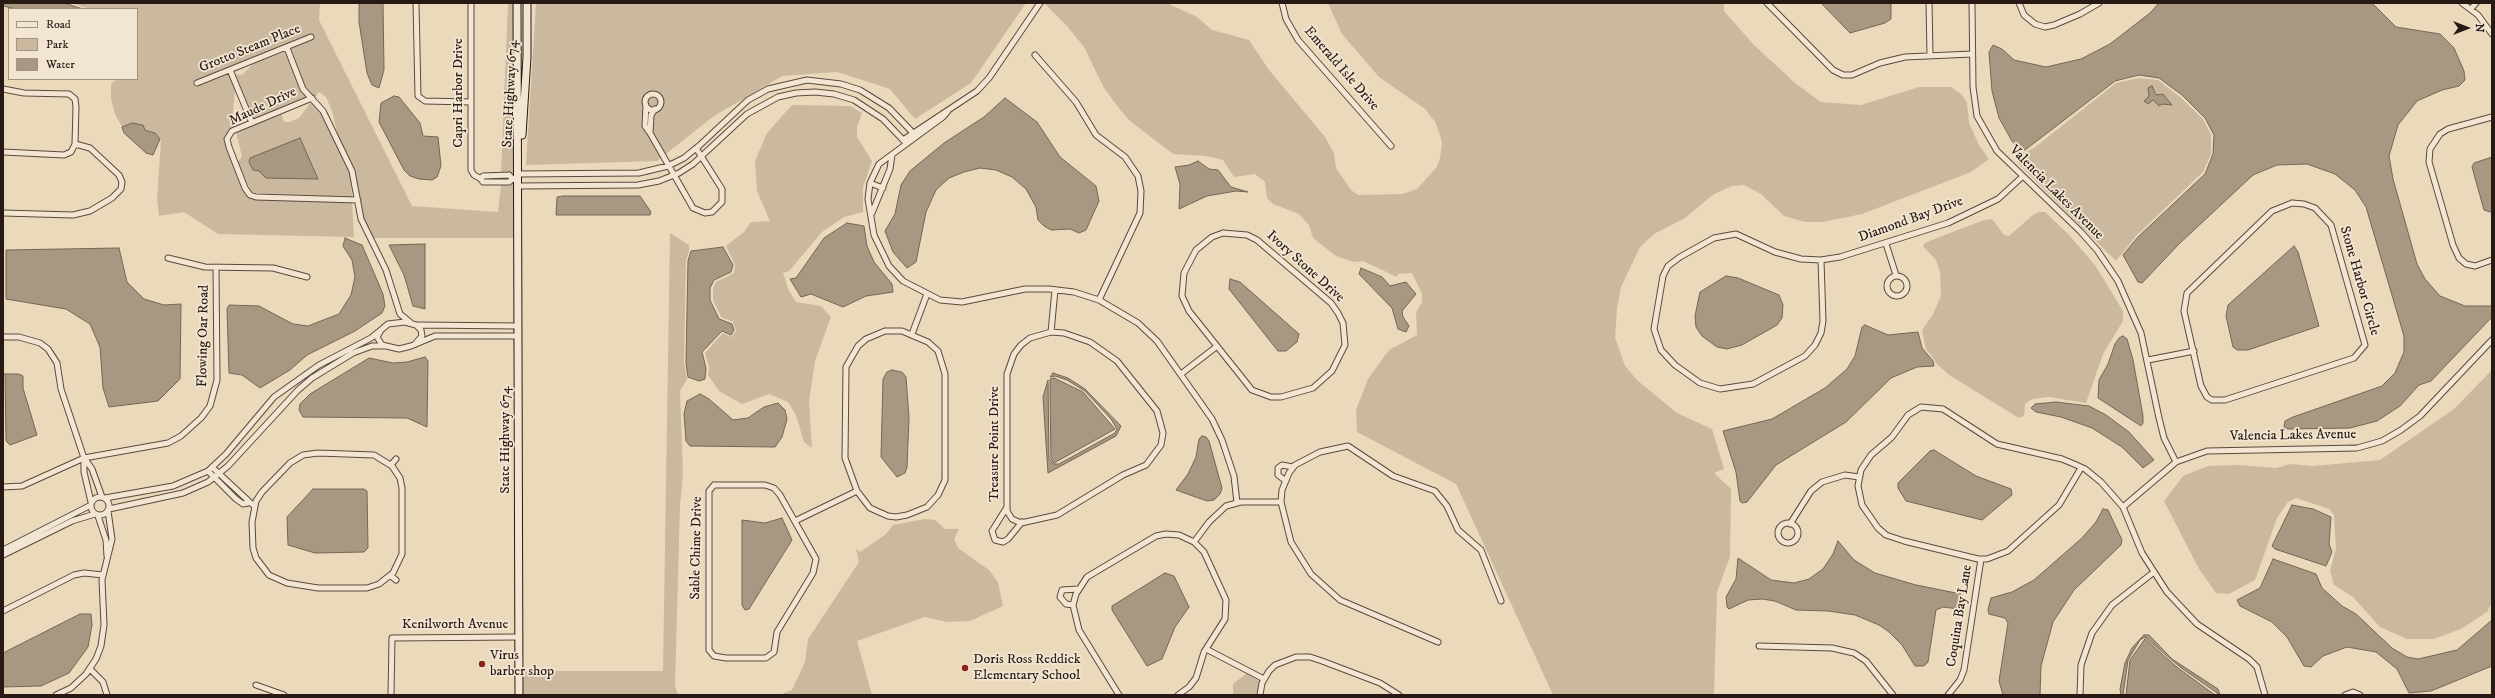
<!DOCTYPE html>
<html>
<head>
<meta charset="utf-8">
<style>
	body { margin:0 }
	#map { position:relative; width:2495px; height:698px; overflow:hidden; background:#ebd9bb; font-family:"IM FELL DW Pica",serif }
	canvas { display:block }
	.frame { position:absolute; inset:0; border:4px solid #271a14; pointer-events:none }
	.legend { position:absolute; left:8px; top:8px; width:130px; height:72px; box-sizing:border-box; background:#f2e6d3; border:1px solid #a19487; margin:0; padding:5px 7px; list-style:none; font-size:12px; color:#271a14 }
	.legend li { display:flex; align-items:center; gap:8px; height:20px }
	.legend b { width:20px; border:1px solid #a19487 }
	.north { position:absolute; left:2447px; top:8px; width:40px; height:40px; -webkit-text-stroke:3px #f2e6d3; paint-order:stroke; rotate:90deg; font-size:11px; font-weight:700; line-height:16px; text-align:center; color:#271a14 }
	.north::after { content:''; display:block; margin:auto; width:14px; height:18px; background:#271a14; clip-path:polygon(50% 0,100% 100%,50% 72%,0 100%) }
</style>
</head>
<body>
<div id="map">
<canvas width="2495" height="698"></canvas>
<div class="frame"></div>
<ul class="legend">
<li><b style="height:5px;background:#f2e6d3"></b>Road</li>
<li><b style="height:11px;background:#cab99f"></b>Park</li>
<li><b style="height:11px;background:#a89882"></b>Water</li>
</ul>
<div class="north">N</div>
</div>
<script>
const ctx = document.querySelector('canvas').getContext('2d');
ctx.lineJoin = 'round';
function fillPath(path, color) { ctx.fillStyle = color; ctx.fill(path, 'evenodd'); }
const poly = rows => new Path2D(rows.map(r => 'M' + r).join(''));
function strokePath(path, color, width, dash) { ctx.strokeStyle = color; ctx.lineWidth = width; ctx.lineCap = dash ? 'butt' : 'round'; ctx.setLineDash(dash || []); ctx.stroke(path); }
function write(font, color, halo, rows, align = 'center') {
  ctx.font = font + ' "IM FELL DW Pica",serif'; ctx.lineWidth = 3.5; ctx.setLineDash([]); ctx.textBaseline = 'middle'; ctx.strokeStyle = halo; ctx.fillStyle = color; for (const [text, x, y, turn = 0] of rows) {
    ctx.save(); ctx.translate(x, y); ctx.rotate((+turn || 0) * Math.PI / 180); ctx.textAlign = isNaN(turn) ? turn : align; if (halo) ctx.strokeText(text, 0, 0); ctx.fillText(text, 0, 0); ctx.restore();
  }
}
fillPath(poly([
	[71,3,320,3,319,20,412,206,498,212,501,185,509,185,514,181,515,238,373,238,364,218,355,170,338,136,332,111,326,97,319,92,315,98,306,88,291,49,315,39,312,34,193,82,195,87,229,74,235,89,232,122,235,127,229,130,224,139,245,193,256,199,352,203,354,237,218,234,184,212,159,216,157,199,161,140,155,133,132,123,122,127,115,114,111,99,111,84,117,79,137,79,137,9,90,9],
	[508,3,514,3,515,176,509,173,501,173],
	[536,3,1026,3,971,83,915,119,890,89,837,72,782,76,714,116,657,161,526,165],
	[1167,3,1197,17,1212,30,1249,40,1269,70,1325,137,1334,153,1336,168,1351,190,1358,195,1403,194,1417,189,1436,168,1440,159,1442,142,1436,123,1425,109,1379,77,1342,34,1328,3,1724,3,1724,11,1753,44,1795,83,1821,102,1861,105,1919,87,1951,87,1961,94,1967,102,1969,123,1979,145,1989,159,1971,172,1862,214,1823,222,1805,222,1784,216,1761,194,1744,185,1732,186,1714,194,1685,218,1654,234,1640,247,1621,287,1617,308,1615,337,1625,366,1638,381,1677,413,1712,429,1724,469,1714,473,1731,489,1730,557,1717,592,1714,695,1553,695,1456,484,1357,432,1356,410,1368,379,1389,350,1417,335,1416,313,1422,302,1422,294,1412,273,1398,274,1397,277,1363,261,1354,262,1336,256,1313,238,1309,225,1299,214,1273,204,1267,198,1265,182,1255,174,1234,177,1223,160,1206,156,1173,154,1130,121,1118,107,1104,88,1084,47,1067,26,1045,4],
	[285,52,300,90,307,97,254,119,235,74,242,75,253,64],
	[2139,78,2158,80,2180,97,2203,119,2211,135,2211,154,2203,172,2136,236,2116,261,2017,162,2021,151,2026,152,2034,148,2116,83],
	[311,102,320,112,350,172,352,197,252,193,237,162,242,157,236,132,281,113,284,122,290,122,299,118],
	[792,105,850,106,862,113,857,127,857,137,872,161,863,187,863,212,844,217,822,232,789,271,783,273,789,291,796,302,821,306,831,317,815,361,809,401,812,448,804,442,796,415,788,402,769,394,742,404,719,391,708,375,709,367,705,353,723,333,731,337,736,331,733,322,721,317,713,300,713,288,716,282,734,273,735,265,726,246,744,232,751,222,770,221,757,191,755,161,767,133],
	[2040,212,2045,212,2069,235,2095,265,2123,311,2123,321,2103,354,2086,403,2049,397,2032,399,2025,404,2024,416,2019,418,1949,375,1938,365,1926,349,1922,330,1932,316,1941,296,1940,272,1936,260,1923,246,1925,243,1942,236,1984,220,1992,219,2004,235,2009,236,2034,214],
	[670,233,689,245,689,251,686,261,684,361,687,379,680,391,683,474,680,505,675,686,678,695,521,695,521,671,663,671],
	[2492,370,2492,602,2487,612,2461,629,2434,639,2407,639,2380,627,2353,597,2334,585,2330,571,2336,548,2334,515,2329,509,2296,498,2288,502,2277,518,2255,580,2229,594,2216,593,2199,569,2164,501,2183,476,2208,466,2238,465,2276,468,2290,464,2313,466,2380,460,2454,409],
	[925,519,935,520,945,529,959,529,954,539,958,548,989,570,998,582,1003,606,970,621,947,622,925,617,857,641,872,695,779,695,792,690,805,662,808,639,859,562,856,549,860,552,886,534,893,525],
	[1247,673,1260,682,1257,695,1233,695,1233,684]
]), '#cab99f');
const water = poly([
	[3,3,64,3,83,9,16,9,3,6,3,3],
	[359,3,383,3,384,70,379,88,372,85,367,73,359,22,359,3],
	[1821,3,1891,3,1891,19,1885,23,1850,33,1821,3],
	[2159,3,2372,3,2396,27,2440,34,2454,48,2464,71,2465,80,2459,86,2442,90,2417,101,2398,125,2389,156,2393,179,2417,264,2425,279,2440,296,2465,306,2492,306,2492,317,2431,381,2419,385,2400,406,2377,421,2350,428,2288,429,2284,427,2285,421,2293,417,2382,386,2395,373,2404,352,2404,336,2366,207,2355,190,2335,174,2307,164,2277,165,2253,175,2179,244,2142,283,2138,282,2123,255,2138,237,2205,174,2213,154,2214,135,2205,118,2182,95,2159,78,2139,75,2115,81,2025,150,2019,149,2012,141,1999,118,1992,91,1989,52,1993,45,2002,49,2014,60,2046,67,2081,59,2110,44,2150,13,2159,3],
	[2152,86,2156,95,2163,94,2172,105,2162,104,2159,106,2153,100,2148,104,2144,101,2149,96,2148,88,2152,86],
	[394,96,399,97,420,123,423,136,438,137,441,166,437,177,432,180,419,179,410,176,404,170,379,122,381,103,394,96],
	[1005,98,1037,122,1060,157,1096,186,1099,201,1086,230,1079,233,1070,229,1051,230,1044,226,1038,220,1036,207,1026,189,1012,177,996,170,980,168,964,172,949,178,936,190,926,212,916,262,907,268,893,252,885,231,895,214,901,185,910,171,944,143,984,117,1005,98],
	[132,123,143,125,145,130,155,133,160,139,153,155,146,153,124,133,122,127,132,123],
	[300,138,318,179,266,178,259,171,253,170,249,162,250,158,300,138],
	[2492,157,2492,212,2490,212,2484,210,2472,167,2474,163,2492,157],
	[1198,161,1209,169,1218,170,1231,187,1248,192,1236,191,1207,196,1179,209,1180,184,1175,167,1189,165,1198,161],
	[563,196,640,196,651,212,650,215,556,215,557,197,563,196],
	[847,223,864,226,867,246,874,262,892,284,893,292,866,296,843,307,811,294,801,297,790,279,796,278,824,238,847,223],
	[345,238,362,245,383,294,385,306,382,313,355,331,307,355,290,370,260,388,242,375,229,373,227,309,229,305,259,306,293,324,308,326,339,314,351,295,355,277,352,260,343,246,345,238],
	[425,244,425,309,413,306,404,275,389,245,425,244],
	[2294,246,2298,252,2319,326,2248,350,2237,350,2233,347,2226,316,2228,305,2294,246],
	[723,247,733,265,731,272,714,280,710,288,710,300,719,319,732,324,734,330,731,335,722,331,702,352,706,368,705,379,699,381,688,377,686,362,688,261,691,251,723,247],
	[119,248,127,282,144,299,164,305,181,304,180,379,158,401,109,407,103,388,100,347,90,324,66,309,6,299,6,250,119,248],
	[1361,268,1382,277,1390,286,1406,282,1416,294,1402,311,1403,317,1409,326,1406,332,1398,329,1392,308,1359,274,1361,268],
	[1726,276,1738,278,1779,295,1783,305,1782,318,1777,325,1742,345,1727,349,1717,347,1702,336,1696,327,1695,316,1700,292,1726,276],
	[1230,279,1240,282,1299,334,1297,342,1286,351,1278,351,1229,289,1230,279],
	[1865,325,1888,335,1918,332,1922,348,1933,361,1934,366,1917,367,1891,378,1846,422,1776,465,1747,502,1742,503,1740,501,1736,472,1723,431,1772,419,1825,388,1847,369,1855,356,1862,327,1865,325],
	[2123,336,2127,339,2133,360,2143,416,2143,423,2141,426,2098,398,2099,380,2108,364,2115,344,2119,338,2123,336],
	[425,357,428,361,427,427,407,418,303,417,299,410,300,404,310,394,369,358,393,363,407,362,425,357],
	[892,370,902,372,906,377,909,418,907,467,905,473,897,477,881,457,883,379,887,372,892,370],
	[1053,373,1068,378,1085,389,1121,426,1116,436,1048,473,1043,397,1048,380,1049,459,1053,464,1059,464,1115,433,1117,429,1111,419,1085,391,1067,380,1055,376,1050,377,1053,373],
	[5,374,19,374,23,376,23,388,37,435,10,445,6,441,5,374],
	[1054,378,1083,392,1115,429,1054,463,1051,459,1050,394,1050,379,1054,378],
	[700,394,709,399,733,420,748,418,764,407,778,403,785,410,787,419,782,437,775,447,690,446,686,441,684,414,687,401,700,394],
	[2056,402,2089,406,2106,415,2129,432,2154,460,2143,468,2122,447,2092,428,2061,417,2036,412,2031,408,2035,404,2056,402],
	[1202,436,1206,437,1209,441,1222,488,1220,494,1214,500,1207,501,1176,490,1188,474,1196,457,1199,439,1202,436],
	[1934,450,1976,476,2011,489,2012,495,1982,520,1906,501,1898,488,1898,483,1930,451,1934,450],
	[313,489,364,489,367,491,368,548,364,552,315,553,288,545,287,517,313,489],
	[2292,505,2313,509,2331,517,2329,544,2332,552,2326,566,2275,549,2272,546,2292,505],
	[2103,509,2108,510,2122,540,2121,545,2074,590,2053,622,2041,666,2040,695,2003,695,1999,681,2008,623,2005,618,1989,614,1988,610,1991,598,2012,592,2034,580,2082,538,2096,522,2103,509],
	[782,518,792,540,749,609,745,610,742,605,742,520,765,523,782,518],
	[1838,541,1854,560,1875,573,1916,585,1961,594,1959,609,1943,607,1936,610,1928,662,1924,666,1915,666,1902,645,1889,632,1879,625,1855,615,1828,611,1796,610,1775,601,1762,599,1748,600,1729,609,1727,607,1726,597,1736,579,1738,558,1771,580,1794,583,1809,579,1823,569,1833,554,1838,541],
	[2273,559,2316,574,2322,588,2342,606,2356,614,2392,648,2407,657,2418,659,2457,650,2492,620,2492,666,2431,691,2409,693,2397,669,2376,652,2347,647,2323,656,2311,667,2304,666,2287,637,2272,622,2240,606,2237,600,2260,588,2273,559],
	[1165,573,1174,576,1189,607,1175,627,1162,659,1147,666,1112,610,1112,606,1165,573],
	[80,614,91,614,92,625,88,647,69,673,41,686,3,687,3,653,80,614],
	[2144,635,2149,635,2172,659,2218,689,2220,695,2180,667,2145,637,2140,640,2128,660,2123,695,2121,695,2120,689,2125,663,2132,648,2141,638,2144,635],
	[2145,639,2178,668,2215,695,2126,695,2130,660,2145,639]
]);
fillPath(water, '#a89882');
strokePath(water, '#746656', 1);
const street = poly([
	[416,3,418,96,425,101,471,102],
	[471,3,471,170,474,175,481,179],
	[1282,3,1286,19,1298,40,1391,146],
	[1767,3,1833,70,1843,75,1852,75,1880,63,1905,57,1972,54],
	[1929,3,1930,55],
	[1972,3,1973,87,1977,116,1997,151,2080,231,2097,250,2118,281,2141,333,2159,418,2164,438,2176,462,2207,451,2357,448,2382,441,2401,430,2420,416,2492,340],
	[2019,3,2024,15,2035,24,2045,27,2054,25,2080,14,2099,3],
	[2462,3,2478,15,2492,34],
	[2471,9,2476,3],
	[287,48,303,89,323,111,352,171,361,219,386,270,400,314,411,323],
	[1035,55,1076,102,1096,135,1125,157,1138,176,1141,191,1140,213,1099,300],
	[230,70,252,123],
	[197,83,311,37],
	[3,89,24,93,69,94,75,99,76,107,75,144,71,152,64,155,3,152],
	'645 102a8 8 0 1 1 16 0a8 8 0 1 1-16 0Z',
	[312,98,232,131,227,139,229,147,245,188,250,195,256,197,358,200],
	[646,105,645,126,650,133,651,115,655,109],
	[948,111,943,117,879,164,870,183,868,199,874,235,889,266,903,281,940,300,962,302,1025,289,1049,289,1074,292,1099,300,1138,323,1157,341,1212,419,1222,440,1234,476,1237,503],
	[2492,117,2448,129,2440,134,2430,149,2429,162,2453,245,2459,258,2466,264,2475,266,2492,260],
	[650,133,693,208,705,213,712,212,722,202,722,189,696,148],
	[903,140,977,91,989,78,1040,3],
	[517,174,639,173,668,166,684,158,700,145,748,100,768,89,807,80,841,84,860,90,889,108,916,136],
	[509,175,513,179,509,182,483,182,481,179,483,176,509,175],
	[870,183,883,188],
	[518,186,638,185,659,181,679,173,693,164,747,114,778,97,796,93,815,92,834,94,854,100,883,119,906,143],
	[2292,203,2304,204,2315,208,2331,225,2365,345,2354,358,2225,400,2212,400,2207,397,2201,386,2184,311,2187,293,2272,211,2292,203],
	[3,213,73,215,90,211,112,198,121,189,122,182,119,175,90,148,75,144],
	[872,213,890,169,892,155],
	[1223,233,1247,235,1257,240,1331,303,1338,313,1343,323,1345,345,1332,371,1313,388,1281,397,1271,397,1252,390,1189,311,1182,296,1184,273,1196,250,1212,237,1223,233],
	[1886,244,1896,275],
	[168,258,205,267,273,268,307,277],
	[1821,260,1823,321,1821,333,1815,345,1805,356,1753,384,1720,389,1700,383,1675,365,1661,350,1654,329,1663,276,1668,266,1680,257,1714,238,1736,234,1775,252,1801,259,1821,260,1840,257,1948,223,1998,199,2022,177],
	'1887 286a10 10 0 1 1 20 0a10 10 0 1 1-20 0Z',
	[418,325,518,326],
	[885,331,902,331,928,342,938,351,945,374,945,480,938,495,927,507,907,515,896,517,888,516,870,508,857,491,845,458,846,367,858,346,866,339,885,331],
	[1051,332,1064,333,1090,342,1117,361,1157,411,1163,433,1161,445,1146,465,1123,475,1057,515,1021,523,1012,519,1007,511,1007,374,1014,354,1021,345,1030,338,1051,332],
	[1051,332,1055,290],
	[912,334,927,294],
	[3,337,19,337,40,343,48,349,57,363,61,389,84,458,84,472,91,502],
	[416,343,422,336,421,330,416,325,405,322,388,324,381,330,377,337,382,345,399,349,411,346,435,336,518,336],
	[2148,360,2194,351],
	[1181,374,1216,347],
	[318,453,374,455,392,466,400,478,402,488,402,554,393,573,379,584,367,588,318,588,287,583,269,575,256,558,253,548,252,522,256,501,262,492,290,463,303,455,318,453],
	[85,459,92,469,102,497],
	[391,465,396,459],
	[212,467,254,506],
	[2081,468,2059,505,2008,551,1987,559,1978,559,1904,541,1886,535,1878,528,1862,505,1858,486,1861,470,1871,455,1892,437,1908,415,1921,407,1943,409,1997,444,2062,459,2074,464,2085,469,2101,482,2123,507,2142,553,2167,592,2197,624,2249,659,2257,667,2265,695],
	[208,471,236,499,243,504,248,503],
	[1286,481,1278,475,1278,468,1282,465,1293,467],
	[714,485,765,485,774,488,780,495,816,559,813,573,777,632,774,652,766,658,726,658,714,656,709,650,709,491,714,485],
	[3,487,22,486,84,458,168,443,181,436,201,418,210,406,217,380,216,267],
	'91 506a9 9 0 1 1 18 0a9 9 0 1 1-18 0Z',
	[105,498,173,486,208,471,226,454,274,397,319,365,371,338,381,330],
	[1007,507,992,531,995,540,1003,542,1008,539,1022,522],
	[2123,507,2176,462],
	[109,509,183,493,208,482,228,466,298,390,312,378,353,353,372,346,385,346],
	[98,516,106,540,107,556],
	[795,521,857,491],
	'1778 533a10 10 0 1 1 20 0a10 10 0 1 1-20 0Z',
	[1790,524,1811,491,1822,482,1845,475,1859,477],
	[1194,542,1209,522,1226,506,1241,502,1281,502],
	[3,550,91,505],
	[3,555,72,521,95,514],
	[391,576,396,580],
	[1073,605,1066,604,1060,597,1062,590,1078,589],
	[3,611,74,575,84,573,103,575],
	[1438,642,1340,600,1311,574,1291,542,1281,502,1282,490,1289,473,1295,465,1320,452,1348,446,1393,476,1435,491,1447,506,1458,530,1481,550,1501,601],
	[1759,646,1832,648,1854,653,1866,661,1893,695],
	[1206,649,1264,679],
	[90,669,103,682,107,695],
	[256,685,284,695],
	[56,695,71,688,86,674,96,659,101,646,104,625,102,580,112,539,108,511],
	[391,695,392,638,518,637],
	[1119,695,1079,630,1073,605,1076,594,1087,577,1156,536,1166,534,1179,535,1194,542,1204,552,1226,600,1225,619,1204,652,1196,678,1189,687,1178,695],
	[1260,695,1262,683,1269,671,1275,665,1296,657,1310,657,1322,661,1380,683,1399,695],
	[1948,695,1960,680,1964,670,1981,559],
	[2080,695,2081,665,2092,633,2112,605,2154,572],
	[2345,695,2353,692,2360,695]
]);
const secondary = poly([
	[517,3,519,695],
	[522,135,527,57,527,3]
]);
strokePath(street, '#584a3e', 7);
strokePath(secondary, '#271a14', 9);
strokePath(street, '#f2e6d3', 5);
strokePath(secondary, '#f2e6d3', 7);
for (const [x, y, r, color] of [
	[482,664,4,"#8f2418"],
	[965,668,4,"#8f2418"]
]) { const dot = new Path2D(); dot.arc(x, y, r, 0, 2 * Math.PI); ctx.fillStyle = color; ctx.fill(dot); strokePath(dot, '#f2e6d3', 1.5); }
write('14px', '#271a14', '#f2e6d3', [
	["Grotto Steam Place",250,49,-22],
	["Emerald Isle Drive",1341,69,49],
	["Capri Harbor Drive",459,93,-90],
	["State Highway 674",511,94,-87],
	["Maude Drive",263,107,-25],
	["Valencia Lakes Avenue",2056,193,45],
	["Diamond Bay Drive",1911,220,-20],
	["Ivory Stone Drive",1305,267,42],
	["Stone Harbor Circle",2359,281,74],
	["Flowing Oar Road",204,336,-89],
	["Valencia Lakes Avenue",2293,436,-1],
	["State Highway 674",506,440,-90],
	["Treasure Point Drive",995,444,-90],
	["Sable Chime Drive",697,548,-89],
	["Coquina Bay Lane",1960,616,-81],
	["Kenilworth Avenue",455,625]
]);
write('14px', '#271a14', '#f2e6d3', [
	["Virus",490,656],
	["barber shop",490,672],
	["Doris Ross Reddick",973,660],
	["Elementary School",973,676]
], 'left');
</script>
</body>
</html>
